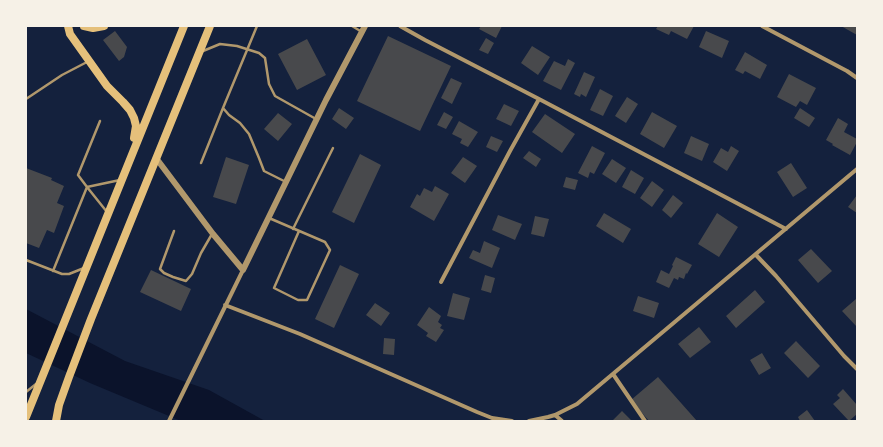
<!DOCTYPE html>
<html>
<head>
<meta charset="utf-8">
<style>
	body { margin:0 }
	#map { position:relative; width:883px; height:447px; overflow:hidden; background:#14213d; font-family:"Open Sans",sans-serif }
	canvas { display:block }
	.frame { position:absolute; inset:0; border:27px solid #f6f1e7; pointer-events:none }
</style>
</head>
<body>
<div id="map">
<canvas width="883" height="447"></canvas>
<div class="frame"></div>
</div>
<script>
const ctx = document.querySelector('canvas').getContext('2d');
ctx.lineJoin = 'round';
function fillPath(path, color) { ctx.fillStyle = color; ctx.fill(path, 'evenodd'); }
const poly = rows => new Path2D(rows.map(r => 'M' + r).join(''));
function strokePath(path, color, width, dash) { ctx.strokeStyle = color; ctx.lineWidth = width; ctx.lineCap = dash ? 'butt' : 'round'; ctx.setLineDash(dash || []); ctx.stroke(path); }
fillPath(poly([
	[26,309,125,361,209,390,265,421,181,421,90,383,26,353]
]), '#0b132b');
fillPath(poly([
	[481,26,502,26,496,38,479,29],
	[658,26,694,26,687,39,671,31,669,35,656,29],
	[841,26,857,26,857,35],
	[115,31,127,47,124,57,119,61,103,40],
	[706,31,729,41,722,58,699,47],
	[388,36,451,66,420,131,357,101],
	[486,38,494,43,488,54,479,50],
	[307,39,326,75,297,90,278,54],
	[532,46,550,57,538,75,521,63],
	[745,52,767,65,760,79,745,71,743,74,735,70],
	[568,59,575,63,561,90,543,81,554,61,565,66],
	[584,72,595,77,586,97,581,94,580,97,574,94],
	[789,74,816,88,807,105,800,101,796,107,777,97],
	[451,78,462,83,452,104,441,98],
	[600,89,613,96,603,116,590,110],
	[627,97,638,104,626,123,615,116],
	[504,104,519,111,511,126,496,119],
	[339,108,354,118,346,129,332,119],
	[800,108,815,118,809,127,794,118],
	[444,112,453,117,446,129,437,125],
	[652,112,677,126,664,148,640,134],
	[278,113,292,124,278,141,264,129],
	[545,114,575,134,562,153,532,132],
	[838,118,848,124,844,132,857,139,857,142,850,155,832,145,833,144,826,140],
	[459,121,478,132,468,147,460,143,462,139,452,134],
	[491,136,503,141,497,152,486,147],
	[691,136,709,144,702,161,684,153],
	[592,146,605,153,594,174,590,172,588,178,578,173],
	[731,146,739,151,727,171,713,162,721,148,728,152],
	[529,151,541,159,536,167,523,158],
	[360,154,381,165,354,223,332,212],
	[226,157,249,165,236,204,213,197],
	[463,157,477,166,465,183,451,173],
	[612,159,626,168,616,183,602,174],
	[791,163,807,188,793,197,777,172],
	[26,168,52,178,51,180,64,186,57,203,64,206,54,233,47,230,39,248,26,243],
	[631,170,644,178,635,194,622,187],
	[566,177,578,180,575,190,563,187],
	[652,181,664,190,652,207,640,198],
	[435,186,449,194,434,221,410,207,417,194,420,196,424,188,432,192],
	[673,195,683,203,671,218,662,210],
	[857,195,857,213,848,207],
	[604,213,631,229,623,243,596,226],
	[717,213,738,227,719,257,698,244],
	[498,215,522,224,515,240,492,230],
	[535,216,549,219,544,237,531,234],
	[484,241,500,248,492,268,469,258,473,250,480,253],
	[811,249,832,271,818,283,798,260],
	[676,257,692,265,687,274,686,273,684,279,679,277,678,280,674,278,669,288,656,282,661,270,669,274,673,266,672,265],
	[340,265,359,274,334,328,315,319],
	[151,270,191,289,181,311,140,292],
	[485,275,495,278,491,293,481,290],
	[755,290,765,302,736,328,726,316],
	[453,293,470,298,464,320,447,316],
	[638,296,659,303,654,318,633,311],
	[856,299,857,300,857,327,842,311],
	[375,303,390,313,381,326,366,315],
	[429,307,441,316,438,322,442,325,440,328,444,330,436,342,426,336,428,333,417,325],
	[699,327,711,342,690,358,678,344],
	[384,338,395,339,394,355,383,354],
	[796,341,820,366,808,378,784,353],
	[762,353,771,368,759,375,750,360],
	[658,377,697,421,649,421,631,400],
	[843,389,857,405,857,414,849,421,833,404,840,398,837,395],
	[807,410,815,421,800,421,798,417],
	[622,411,632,421,612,421]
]), '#48494c');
strokePath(poly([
	[257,26,223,108,229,115,240,123,249,134,259,158,264,171,286,182],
	[352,26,362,32],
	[203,51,220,44,237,46,259,53,265,58,269,84,275,96,316,119],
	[26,99,62,75,87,62],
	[201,163,223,108],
	[107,212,87,187,120,180],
	[269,218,325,242,330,250,307,300,298,300,274,288,299,231],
	[293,229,333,148],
	[174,231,160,269,164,273,173,277,186,281,192,274,201,253,212,234],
	[26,260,62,274,69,274,84,268],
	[53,271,87,187,78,175,100,121],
	[26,392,36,384]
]), '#b1986c', 2.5);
strokePath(poly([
	[400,26,425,40,539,99,786,229],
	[762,26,847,71,857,78],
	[756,255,776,276,844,356,857,369],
	[441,282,510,151,539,99],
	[225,305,300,334,477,412,492,418,512,421],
	[613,374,645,421],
	[555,415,562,421],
	[169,421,243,270],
	[529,421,548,417,555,415,577,404,857,169]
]), '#b1986c', 4);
strokePath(poly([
	[156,158,213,234,243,270,326,100,365,26]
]), '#b1986c', 6);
strokePath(poly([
	[68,26,70,34,107,86,123,102,130,110,134,118,136,126,134,138],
	[84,26,93,28,104,26],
	[26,417,184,26],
	[56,421,59,405,69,377,91,319,210,26]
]), '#e5c07b', 8);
</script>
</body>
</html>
